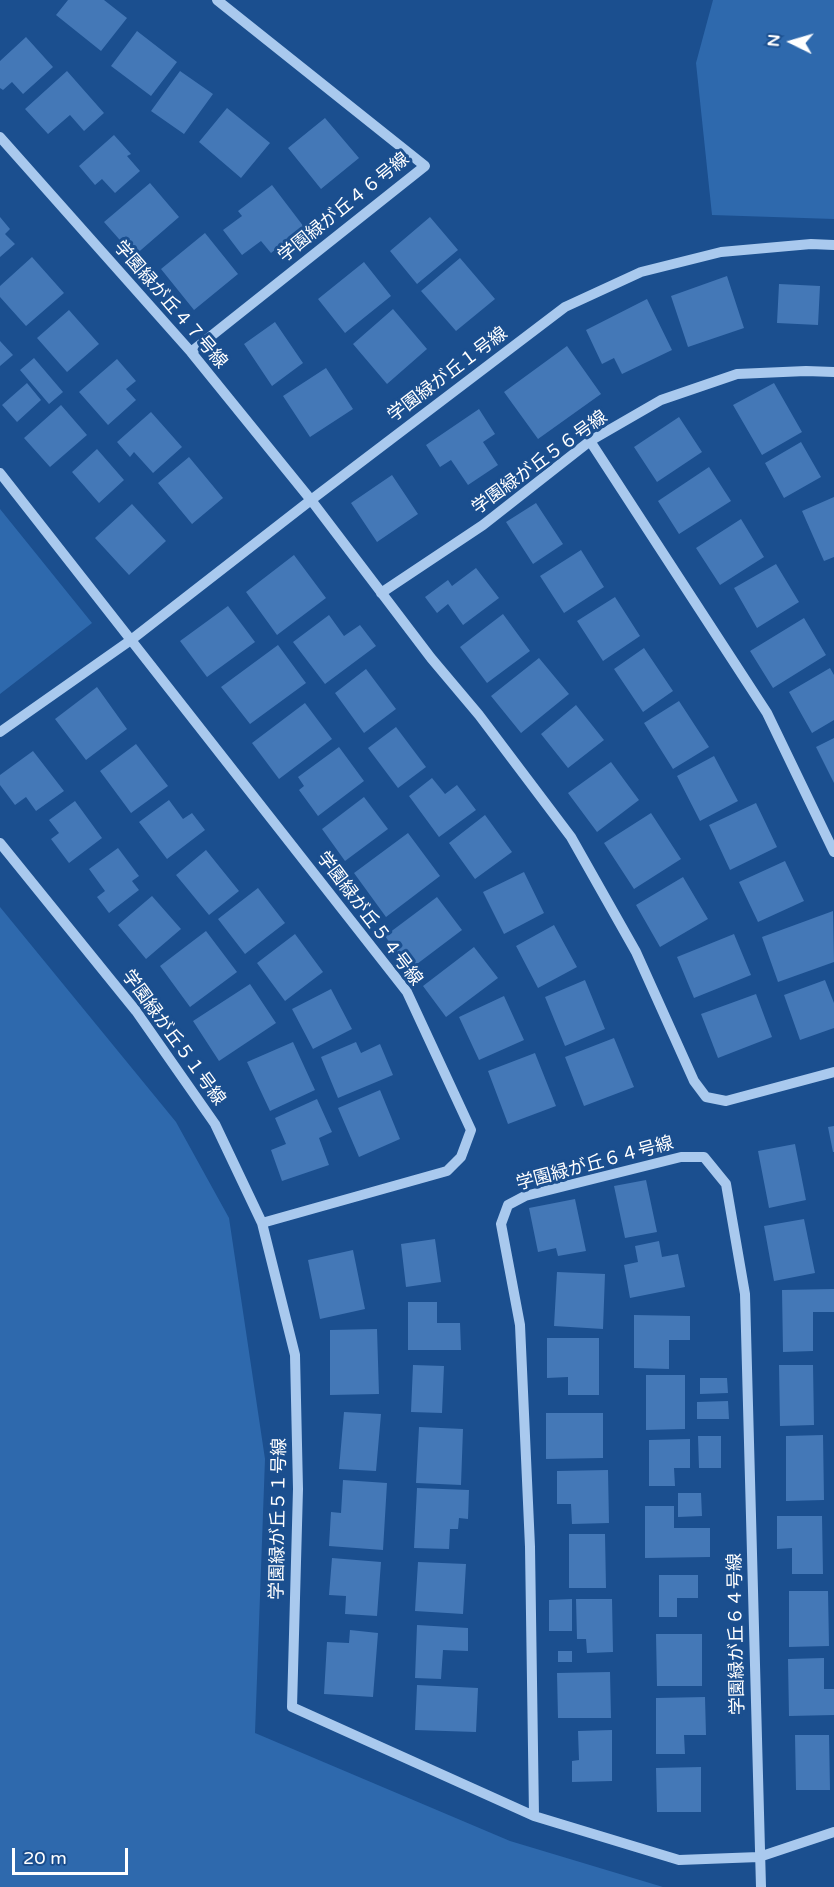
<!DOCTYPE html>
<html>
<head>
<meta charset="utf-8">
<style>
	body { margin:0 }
	#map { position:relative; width:834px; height:1887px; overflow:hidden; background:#1b4f8f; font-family:"Varela Round",sans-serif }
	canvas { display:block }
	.north { position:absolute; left:762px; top:12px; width:60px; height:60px; -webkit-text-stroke:4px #1b4f8f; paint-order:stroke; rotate:275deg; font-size:16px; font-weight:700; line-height:24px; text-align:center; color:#fff }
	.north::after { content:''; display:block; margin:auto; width:21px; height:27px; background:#fff; clip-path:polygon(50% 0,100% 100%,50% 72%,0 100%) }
	.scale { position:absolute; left:12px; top:1848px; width:116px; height:27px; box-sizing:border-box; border:3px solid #fff; border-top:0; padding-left:8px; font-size:18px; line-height:21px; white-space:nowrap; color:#fff; -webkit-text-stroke:4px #1b4f8f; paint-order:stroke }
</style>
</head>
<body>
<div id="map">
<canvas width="834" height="1887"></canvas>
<div class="north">N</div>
<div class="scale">20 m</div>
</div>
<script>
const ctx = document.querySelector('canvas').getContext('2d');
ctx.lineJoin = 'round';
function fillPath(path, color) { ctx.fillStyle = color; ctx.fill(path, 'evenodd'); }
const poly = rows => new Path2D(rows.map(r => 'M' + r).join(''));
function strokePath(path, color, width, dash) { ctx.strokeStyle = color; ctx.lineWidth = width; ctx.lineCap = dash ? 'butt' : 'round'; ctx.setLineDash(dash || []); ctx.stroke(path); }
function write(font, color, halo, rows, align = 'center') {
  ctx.font = font + ' "Varela Round","Noto Sans JP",sans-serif'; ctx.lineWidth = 6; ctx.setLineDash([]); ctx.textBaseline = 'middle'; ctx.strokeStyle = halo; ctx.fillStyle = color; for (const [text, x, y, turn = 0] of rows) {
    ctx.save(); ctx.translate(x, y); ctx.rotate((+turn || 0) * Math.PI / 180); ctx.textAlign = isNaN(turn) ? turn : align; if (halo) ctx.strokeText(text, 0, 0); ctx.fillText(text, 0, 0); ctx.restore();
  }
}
fillPath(poly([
	[713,0,834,0,834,219,712,215,696,63],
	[0,509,92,623,0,694],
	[0,907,176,1122,229,1218,265,1459,255,1733,510,1841,663,1887,0,1887]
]), '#2e69ad');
fillPath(poly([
	[68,0,104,0,127,18,101,51,56,15],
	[137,31,177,62,151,96,111,66],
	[26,37,53,67,23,94,12,82,3,90,0,88,0,61],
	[67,71,104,113,84,131,70,115,48,134,25,109],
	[180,71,213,94,184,134,151,111],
	[227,108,270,143,241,178,199,142],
	[325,118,359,158,321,189,288,148],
	[114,135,131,154,127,156,140,171,115,193,102,179,95,185,79,166],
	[150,183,179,217,134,256,104,222],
	[272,185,304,227,271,253,261,241,242,255,223,230,242,216,238,211],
	[0,217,10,229,5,234,15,244,0,257],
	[430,217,458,250,417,284,390,251],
	[205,233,238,274,194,310,161,269],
	[32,257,64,293,26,326,0,297,0,286],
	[460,258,495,299,456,331,421,291],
	[364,262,391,296,345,333,318,299],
	[727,276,744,328,688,347,671,296],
	[779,284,820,286,818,325,777,323],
	[647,299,672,350,622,374,614,358,602,364,586,330],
	[393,309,427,349,387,384,353,344],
	[69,310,99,344,67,372,37,338],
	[275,322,303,363,272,386,244,344],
	[0,341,13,355,0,366],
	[567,346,601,394,538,439,504,392],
	[34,358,63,392,49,404,20,370],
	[117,359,136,381,126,389,136,400,108,425,79,392],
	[326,368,353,409,310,437,283,396],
	[27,383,41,400,17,422,2,405],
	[774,383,802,432,762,455,733,405],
	[61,405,87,435,50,467,24,438],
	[479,409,495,434,483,442,498,465,468,485,451,460,440,467,426,445],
	[151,412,182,447,153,473,134,452,130,457,117,442],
	[679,417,702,452,657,482,634,447],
	[801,442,821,477,784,498,765,463],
	[97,449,124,480,99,503,72,472],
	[189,457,223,498,192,524,158,483],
	[709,467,731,501,679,534,658,501],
	[392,475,418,514,377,542,351,503],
	[834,497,834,557,824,561,802,511],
	[536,503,563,544,533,564,506,522],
	[132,504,166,541,129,575,95,538],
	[741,519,764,557,720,585,696,548],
	[581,550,604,587,564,613,540,576],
	[294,555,326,598,277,635,246,592],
	[776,564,799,602,757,628,734,588],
	[476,568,499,598,463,625,448,604,437,613,425,597,448,580,452,586],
	[615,597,640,636,603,661,577,621],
	[228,606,255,642,207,677,180,641],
	[503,614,530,651,487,683,460,647],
	[329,615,344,636,360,625,376,646,325,684,293,642],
	[804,618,826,655,773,688,750,651],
	[278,645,306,683,250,724,221,687],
	[644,648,673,691,643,712,614,669],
	[539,658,569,694,521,733,491,696],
	[830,668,834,675,834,720,812,733,789,692],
	[366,669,396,709,364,733,335,693],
	[97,687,127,729,86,760,55,719],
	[679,701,709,747,673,769,644,723],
	[305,703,332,739,279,779,252,743],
	[576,705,604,740,568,768,541,734],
	[396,727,426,767,398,788,368,748],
	[834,738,834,783,816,747],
	[136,744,168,786,131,813,100,771],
	[339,747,364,781,318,816,299,790,304,786,298,777],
	[33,751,64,791,36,811,26,797,15,805,0,785,0,775],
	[714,756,738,801,700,821,677,776],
	[611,762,639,800,597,832,568,793],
	[432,778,445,794,457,785,476,810,439,837,409,796],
	[364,797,388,829,345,861,322,829],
	[169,800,183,819,192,813,205,830,167,859,139,822],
	[75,801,102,838,69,863,51,839,59,833,49,820],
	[756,803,777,847,730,870,709,825],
	[651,813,681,859,634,889,604,843],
	[485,815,512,852,475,879,449,843],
	[408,833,440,876,386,917,354,873],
	[118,848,139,876,132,881,139,890,109,913,97,897,105,891,89,869],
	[206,850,239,891,209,915,176,875],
	[785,861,804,901,758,922,739,882],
	[524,872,544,913,504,934,483,892],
	[683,877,708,919,660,947,636,905],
	[258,888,285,923,245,954,218,919],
	[152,896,181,929,146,959,118,925],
	[437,897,462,930,409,970,385,936],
	[833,911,834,962,778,982,762,937],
	[554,925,577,967,538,988,516,946],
	[206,931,237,972,190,1007,160,966],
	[295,934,323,972,285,1001,257,963],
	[734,934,751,975,694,998,677,957],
	[474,947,498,978,446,1017,423,986],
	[585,980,605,1029,565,1046,545,997],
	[825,980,834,1003,834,1028,800,1040,784,995],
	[250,984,276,1023,219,1061,193,1021],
	[331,989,352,1029,313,1049,292,1009],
	[756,994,772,1037,718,1058,701,1014],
	[504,996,524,1040,479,1060,459,1017],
	[614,1038,634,1087,584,1106,565,1057],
	[293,1042,315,1090,270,1111,247,1062],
	[356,1042,361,1053,380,1044,393,1075,338,1098,321,1057],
	[535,1053,556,1106,508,1124,488,1071],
	[380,1090,400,1139,359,1157,338,1108],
	[317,1099,332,1132,319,1138,329,1165,282,1181,271,1150,286,1144,275,1118],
	[834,1126,834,1152,833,1152,828,1127],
	[795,1144,806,1200,769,1208,758,1151],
	[646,1180,657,1232,625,1238,614,1186],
	[575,1199,586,1251,558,1256,556,1248,538,1252,529,1208],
	[804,1219,815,1273,774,1281,764,1226],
	[435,1239,441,1282,406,1287,401,1244],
	[659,1241,662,1257,678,1254,685,1287,630,1298,624,1265,638,1262,635,1246],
	[353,1250,365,1309,320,1319,308,1260],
	[557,1272,605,1274,603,1329,554,1326],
	[834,1289,834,1312,813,1312,813,1351,783,1352,782,1290],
	[408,1302,437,1302,437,1323,460,1323,461,1350,408,1350],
	[634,1315,690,1316,690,1340,669,1340,669,1369,634,1368],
	[377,1329,379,1394,330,1395,330,1330],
	[547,1338,599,1338,599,1395,568,1395,568,1377,547,1378],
	[413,1365,444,1366,442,1413,411,1412],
	[779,1365,813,1365,814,1425,780,1426],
	[646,1375,685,1375,685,1429,646,1430],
	[700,1378,727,1378,728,1393,700,1394],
	[728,1401,729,1419,697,1419,697,1402],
	[344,1412,381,1414,376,1471,339,1469],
	[546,1413,603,1413,603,1458,546,1459],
	[419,1427,463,1429,461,1485,416,1483],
	[823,1435,824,1500,786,1501,786,1436],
	[698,1436,721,1436,721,1468,699,1468],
	[690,1439,690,1468,674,1468,675,1486,649,1486,649,1440],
	[608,1470,609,1523,572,1524,571,1504,557,1504,557,1471],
	[343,1480,387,1483,383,1550,329,1546,331,1512,341,1513],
	[417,1488,469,1490,468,1519,459,1518,458,1529,450,1529,449,1549,414,1548],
	[678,1493,701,1493,702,1516,678,1517],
	[645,1506,674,1506,674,1528,710,1528,710,1557,645,1558],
	[777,1516,822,1516,823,1574,792,1574,792,1548,777,1549],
	[569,1534,605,1534,606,1588,569,1588],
	[332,1558,381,1562,377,1616,345,1614,346,1596,329,1595],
	[418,1562,466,1564,463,1614,415,1611],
	[659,1575,698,1575,698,1598,677,1598,677,1617,659,1617],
	[789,1591,828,1591,829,1646,789,1647],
	[572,1599,572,1631,549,1631,549,1600],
	[576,1599,612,1599,613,1652,587,1653,586,1639,577,1639],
	[417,1625,468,1628,468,1651,443,1650,441,1679,415,1678],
	[350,1630,378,1633,373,1697,324,1694,327,1642,349,1643],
	[656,1634,702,1634,702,1686,657,1686],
	[558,1651,572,1651,572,1662,558,1662],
	[824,1658,824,1689,834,1689,834,1715,789,1716,788,1659],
	[610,1672,611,1718,558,1718,557,1673],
	[417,1685,478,1688,476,1732,415,1730],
	[705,1697,706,1735,684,1735,685,1754,656,1754,656,1698],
	[612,1730,612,1781,572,1782,572,1761,579,1760,578,1731],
	[795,1735,829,1735,830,1790,796,1790],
	[701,1767,701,1812,657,1812,656,1768]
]), '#4478b7');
strokePath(poly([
	[0,137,191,352,311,500,431,658,479,715,571,837,636,952,694,1081,706,1097,726,1101,834,1072],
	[191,352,425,166,217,0],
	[590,441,767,713,834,852],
	[0,473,407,992,471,1130,461,1157,447,1171,262,1223],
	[381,593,483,525,590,441,661,400,737,374,806,371,834,372],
	[0,732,131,640,311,500,565,307,641,272,721,252,811,244,834,245],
	[0,843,136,1011,215,1124,262,1223,295,1355,298,1489,292,1707,534,1816,679,1860,759,1857,834,1832],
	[534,1816,530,1547,520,1325,501,1224,508,1205,525,1196,681,1157,704,1157,726,1184,745,1294,761,1887]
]), '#a9c9ee', 10);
write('18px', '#fff', '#1b4f8f', [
	["学園緑が丘４６号線",344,208,-39],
	["学園緑が丘４７号線",170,305,49],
	["学園緑が丘１号線",448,375,-37],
	["学園緑が丘５６号線",540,463,-36],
	["学園緑が丘５４号線",369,919,53],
	["学園緑が丘５１号線",173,1038,54],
	["学園緑が丘６４号線",595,1164,-15],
	["学園緑が丘５１号線",279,1519,-89],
	["学園緑が丘６４号線",737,1634,-91]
]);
</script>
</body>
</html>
